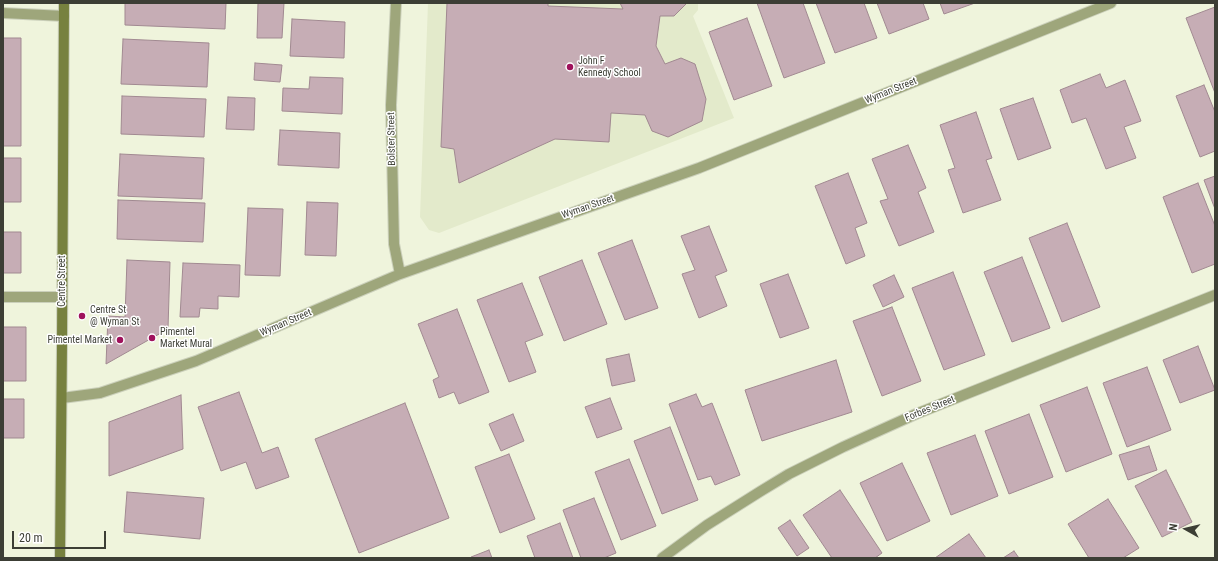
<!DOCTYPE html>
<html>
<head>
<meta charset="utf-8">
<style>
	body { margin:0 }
	#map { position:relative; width:1218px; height:561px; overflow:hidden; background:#eff4dc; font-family:"Roboto Condensed",sans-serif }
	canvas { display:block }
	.frame { position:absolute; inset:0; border:4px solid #3c3e35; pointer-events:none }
	.north { position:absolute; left:1166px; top:509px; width:40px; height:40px; -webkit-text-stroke:3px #fff; paint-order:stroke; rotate:278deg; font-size:11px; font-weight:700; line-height:16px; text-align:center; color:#3c3e35 }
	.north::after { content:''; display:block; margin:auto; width:14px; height:18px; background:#3c3e35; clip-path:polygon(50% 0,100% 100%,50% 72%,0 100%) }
	.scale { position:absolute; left:12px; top:531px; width:94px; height:18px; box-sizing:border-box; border:2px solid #3c3e35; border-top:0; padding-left:5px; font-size:12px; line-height:14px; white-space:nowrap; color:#3c3e35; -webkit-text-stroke:3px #fff; paint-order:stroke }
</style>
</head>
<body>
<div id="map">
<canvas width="1218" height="561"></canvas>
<div class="frame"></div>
<div class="north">N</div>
<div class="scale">20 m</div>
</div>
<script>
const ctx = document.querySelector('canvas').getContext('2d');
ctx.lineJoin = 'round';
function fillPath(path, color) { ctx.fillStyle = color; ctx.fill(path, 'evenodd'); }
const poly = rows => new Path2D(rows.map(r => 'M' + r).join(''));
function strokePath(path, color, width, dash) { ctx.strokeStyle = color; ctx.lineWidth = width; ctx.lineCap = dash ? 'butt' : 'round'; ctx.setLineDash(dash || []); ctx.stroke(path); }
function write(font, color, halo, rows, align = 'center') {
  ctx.font = font + ' "Roboto Condensed",sans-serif'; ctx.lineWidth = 3; ctx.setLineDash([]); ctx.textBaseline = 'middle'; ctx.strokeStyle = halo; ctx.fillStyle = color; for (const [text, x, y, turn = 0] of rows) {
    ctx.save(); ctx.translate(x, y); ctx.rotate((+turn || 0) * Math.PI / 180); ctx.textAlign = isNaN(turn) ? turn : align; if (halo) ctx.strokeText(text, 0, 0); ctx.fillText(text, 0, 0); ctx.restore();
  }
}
fillPath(poly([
	[428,3,698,3,698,10,693,16,734,118,439,233,429,230,420,217]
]), '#e3eacb');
const building = poly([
	[125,3,226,3,225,29,125,25,125,3],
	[258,3,284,3,282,38,257,38,258,3],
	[447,3,548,3,548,6,623,9,620,3,687,3,674,16,660,16,656,46,665,64,681,58,695,64,706,99,702,121,668,137,652,131,645,115,611,113,609,142,555,139,459,183,454,149,441,147,447,3],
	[757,3,803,3,825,63,784,78,757,3],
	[816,3,864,3,877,38,835,53,816,3],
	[877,3,923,3,929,19,889,34,877,3],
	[940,3,975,3,944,14,940,3],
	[1215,7,1215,93,1186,18,1215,7],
	[747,18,772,86,734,100,709,32,747,18],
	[292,19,345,22,344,58,290,56,292,19],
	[3,38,21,38,21,146,3,146,3,38],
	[123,39,209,43,207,87,121,84,123,39],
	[255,63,282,65,280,82,254,80,255,63],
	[1100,74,1106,88,1125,80,1141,121,1124,127,1136,158,1106,169,1086,118,1072,123,1060,90,1100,74],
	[310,77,343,78,342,114,282,111,283,88,309,89,310,77],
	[1204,85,1215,112,1215,151,1200,157,1176,96,1204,85],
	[122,96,206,99,204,137,121,134,122,96],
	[228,97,255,98,254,130,226,129,228,97],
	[1033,98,1051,148,1018,160,1000,109,1033,98],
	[976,112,992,158,986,160,1001,200,963,213,948,170,955,168,940,125,976,112],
	[280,130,340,133,339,168,278,165,280,130],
	[908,145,926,188,918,192,934,232,899,246,880,201,888,199,872,159,908,145],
	[120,154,204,158,202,199,118,196,120,154],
	[3,158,21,158,21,202,3,202,3,158],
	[848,173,867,223,855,228,865,256,846,264,815,186,848,173],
	[1215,176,1215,209,1204,180,1215,176],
	[1198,183,1215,226,1215,264,1192,273,1163,197,1198,183],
	[118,200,205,203,203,242,117,239,118,200],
	[307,202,338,203,336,256,305,255,307,202],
	[248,208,283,209,280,276,245,275,248,208],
	[1067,223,1100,307,1062,322,1029,238,1067,223],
	[709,226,727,271,715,276,727,306,699,318,682,274,695,270,681,236,709,226],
	[3,232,21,232,21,273,3,273,3,232],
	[632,240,658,308,625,320,598,253,632,240],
	[1022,257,1050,328,1012,342,984,272,1022,257],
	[127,260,170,262,168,329,106,364,108,316,125,317,127,260],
	[582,260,607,324,564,341,539,277,582,260],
	[183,263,240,265,239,297,218,296,218,309,200,308,199,317,180,317,183,263],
	[953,272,985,355,944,370,912,288,953,272],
	[788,274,809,328,780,338,760,284,788,274],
	[894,275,904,297,883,307,873,285,894,275],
	[522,283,543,335,525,342,536,372,509,382,477,300,522,283],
	[892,307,921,381,882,396,853,321,892,307],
	[457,309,489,392,459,404,454,392,439,398,433,380,439,377,418,324,457,309],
	[3,327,26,327,26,381,3,381,3,327],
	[1198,346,1215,390,1180,403,1163,360,1198,346],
	[629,354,635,381,612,386,606,359,629,354],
	[836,360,852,412,762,441,745,390,836,360],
	[1147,367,1171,430,1127,447,1103,383,1147,367],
	[1087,387,1112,454,1066,472,1040,405,1087,387],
	[239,392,262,453,278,447,289,477,256,489,246,462,221,471,198,407,239,392],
	[696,394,702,407,712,403,740,475,715,485,711,476,698,480,669,404,696,394],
	[181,395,183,449,109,476,109,422,181,395],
	[610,398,622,429,597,438,585,407,610,398],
	[3,399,24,399,24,438,3,438,3,399],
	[405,403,449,518,359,553,315,439,405,403],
	[513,414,524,441,501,451,489,424,513,414],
	[1029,414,1053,477,1009,494,985,431,1029,414],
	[670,427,698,500,662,514,634,441,670,427],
	[975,435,998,496,951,515,927,453,975,435],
	[1149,446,1157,470,1128,480,1119,455,1149,446],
	[509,454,535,519,500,533,475,467,509,454],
	[629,459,656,526,621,540,595,472,629,459],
	[902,463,930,521,887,541,860,483,902,463],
	[1166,470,1192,522,1162,537,1135,486,1166,470],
	[840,490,882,553,875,558,832,558,803,515,840,490],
	[127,492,204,498,200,539,124,532,127,492],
	[594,498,616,553,604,558,581,558,563,510,594,498],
	[1108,499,1139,548,1123,558,1089,558,1068,524,1108,499],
	[790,520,809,548,797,556,778,528,790,520],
	[560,523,573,558,535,558,527,536,560,523],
	[969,534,986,558,935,558,969,534],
	[489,550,492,558,472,558,471,557,489,550],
	[1014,551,1019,558,1003,558,1014,551]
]);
fillPath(building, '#c6adb5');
strokePath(building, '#a18991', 1);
const street = poly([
	[396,3,391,105,394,244,400,274],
	[3,13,64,16],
	[3,297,62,297],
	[62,398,100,393,196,361,400,274,699,168,1111,3],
	[662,558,707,525,761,491,789,474,843,447,916,414,1215,295]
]);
const secondary = poly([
	[60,558,62,342,64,3]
]);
strokePath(street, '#cbd0bb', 12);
strokePath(secondary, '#cbd0bb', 12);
strokePath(street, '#9ea67b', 10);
strokePath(secondary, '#77813f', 10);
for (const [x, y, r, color] of [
	[570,67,4,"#9f125c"],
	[82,316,4,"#9f125c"],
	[152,338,4,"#9f125c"],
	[120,340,4,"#9f125c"]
]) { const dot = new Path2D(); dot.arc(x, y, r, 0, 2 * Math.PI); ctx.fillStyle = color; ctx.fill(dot); strokePath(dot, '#fff', 1.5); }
write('10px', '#3c3e35', '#fff', [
	["John F",578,61],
	["Kennedy School",578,73],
	["Centre St",90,310],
	["@ Wyman St",90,322],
	["Pimentel",160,332],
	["Market Mural",160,344],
	["Pimentel Market",112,340,"right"]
], 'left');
write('10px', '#3c3e35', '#fff', [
	["Wyman Street",891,91,-22],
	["Bolster Street",392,139,-91],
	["Wyman Street",588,207,-19],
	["Centre Street",62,281,-90],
	["Wyman Street",286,323,-23],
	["Forbes Street",930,409,-22]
]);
</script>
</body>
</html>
